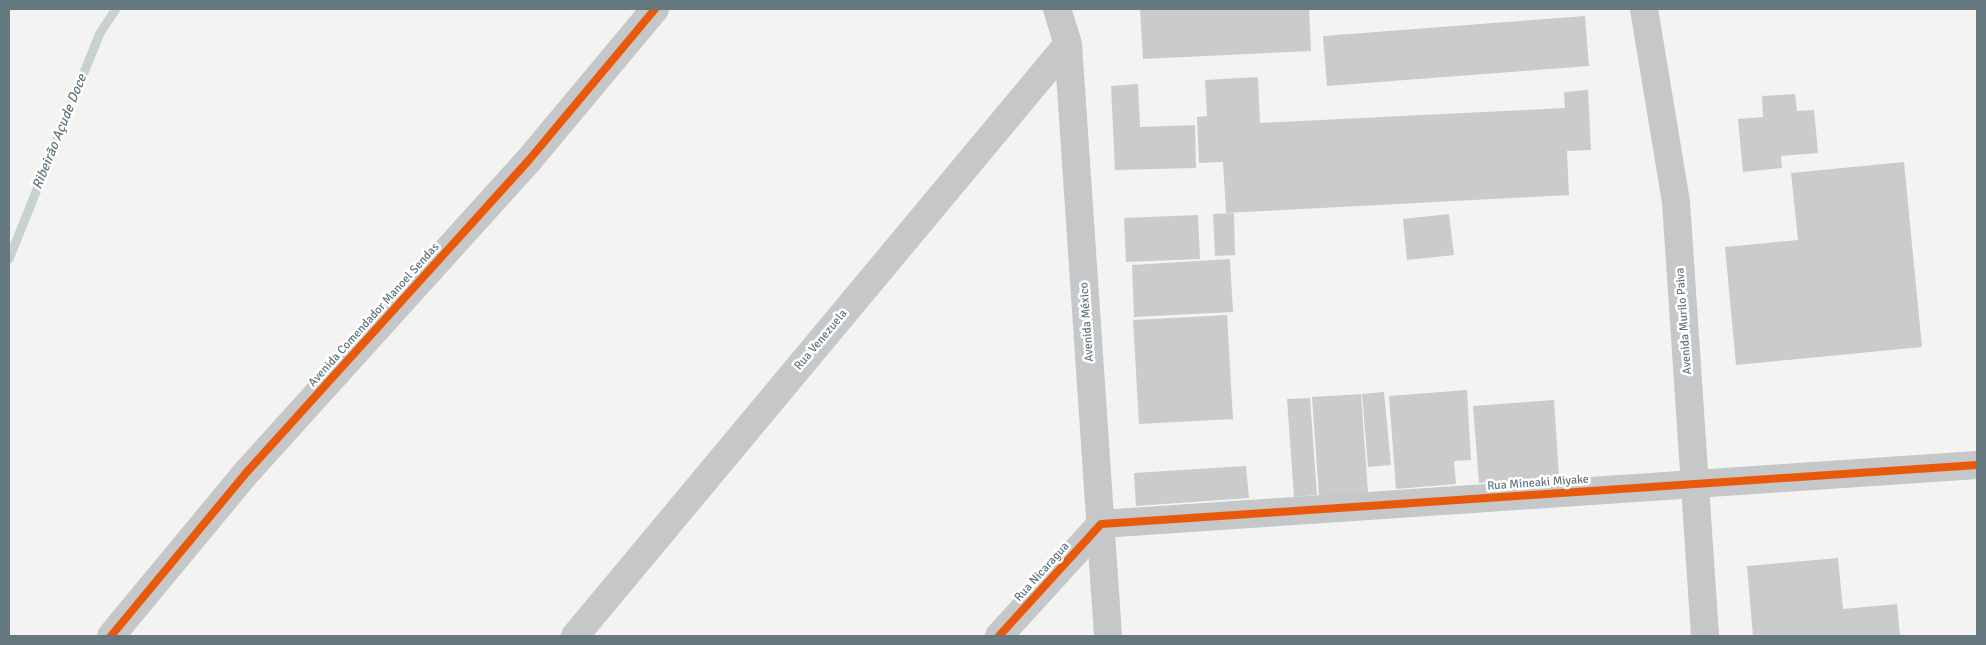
<!DOCTYPE html>
<html>
<head>
<meta charset="utf-8">
<style>
	body { margin:0 }
	#map { position:relative; width:1986px; height:645px; overflow:hidden; background:#f3f3f2; font-family:Signika,sans-serif }
	canvas { display:block }
	.frame { position:absolute; inset:0; border:10px solid #657880; pointer-events:none }
</style>
</head>
<body>
<div id="map">
<canvas width="1986" height="645"></canvas>
<div class="frame"></div>
</div>
<script>
const ctx = document.querySelector('canvas').getContext('2d');
ctx.lineJoin = 'round';
const poly = rows => new Path2D(rows.map(r => 'M' + r).join(''));
function strokePath(path, color, width, dash) { ctx.strokeStyle = color; ctx.lineWidth = width; ctx.lineCap = dash ? 'butt' : 'round'; ctx.setLineDash(dash || []); ctx.stroke(path); }
function fillPath(path, color) { ctx.fillStyle = color; ctx.fill(path, 'evenodd'); }
function write(font, color, halo, rows, align = 'center') {
  ctx.font = font + ' Signika,sans-serif'; ctx.lineWidth = 5; ctx.setLineDash([]); ctx.textBaseline = 'middle'; ctx.strokeStyle = halo; ctx.fillStyle = color; for (const [text, x, y, turn = 0] of rows) {
    ctx.save(); ctx.translate(x, y); ctx.rotate((+turn || 0) * Math.PI / 180); ctx.textAlign = isNaN(turn) ? turn : align; if (halo) ctx.strokeText(text, 0, 0); ctx.fillText(text, 0, 0); ctx.restore();
  }
}
strokePath(poly([
	[9,259,100,33,116,9]
]), '#c7d1d2', 9);
fillPath(poly([
	[1140,9,1309,9,1311,51,1143,59],
	[1585,16,1589,66,1327,86,1323,36],
	[1258,77,1260,123,1565,108,1564,92,1588,90,1591,150,1567,151,1569,195,1226,213,1223,162,1199,163,1197,117,1207,116,1205,80],
	[1138,84,1140,127,1195,125,1196,168,1115,170,1111,86],
	[1795,94,1797,111,1814,110,1818,153,1781,156,1782,168,1743,172,1738,119,1763,117,1762,96],
	[1904,162,1922,347,1736,365,1725,247,1798,240,1791,173],
	[1234,213,1235,255,1215,256,1213,214],
	[1449,214,1454,255,1407,260,1403,219],
	[1198,215,1200,259,1126,262,1124,218],
	[1230,259,1233,312,1134,317,1132,265],
	[1227,315,1233,419,1139,424,1133,320],
	[1467,390,1471,460,1454,461,1456,484,1396,489,1389,396],
	[1384,392,1391,465,1368,467,1362,394],
	[1361,394,1368,492,1319,496,1312,397],
	[1310,398,1317,495,1294,497,1287,399],
	[1554,400,1559,477,1479,483,1473,406],
	[1246,466,1249,498,1136,506,1134,473],
	[1838,558,1843,609,1897,604,1900,636,1753,636,1747,566]
]), '#cacccc');
strokePath(poly([
	[1057,9,1068,44,1108,636],
	[111,636,246,473,529,160,655,9],
	[575,636,1068,44],
	[999,636,1101,524,1977,465]
]), '#c5c7c8', 28);
strokePath(poly([
	[1644,9,1676,202,1705,636]
]), '#c5c7c8', 28);
strokePath(poly([
	[111,636,246,473,529,160,655,9],
	[999,636,1101,524,1977,465]
]), '#e8590c', 8);
write('12px', '#657880', '#fff', [
	["Avenida Comendador Manoel Sendas",374,315,-48],
	["Avenida Murilo Paiva",1684,321,-94],
	["Avenida México",1087,322,-94],
	["Rua Venezuela",821,340,-50],
	["Rua Mineaki Miyake",1538,483,-4],
	["Rua Nicaragua",1042,572,-48]
]);
write('italic 14px', '#617a7d', '#fff', [
	["Ribeirão Açude Doce",60,132,-68]
]);
</script>
</body>
</html>
